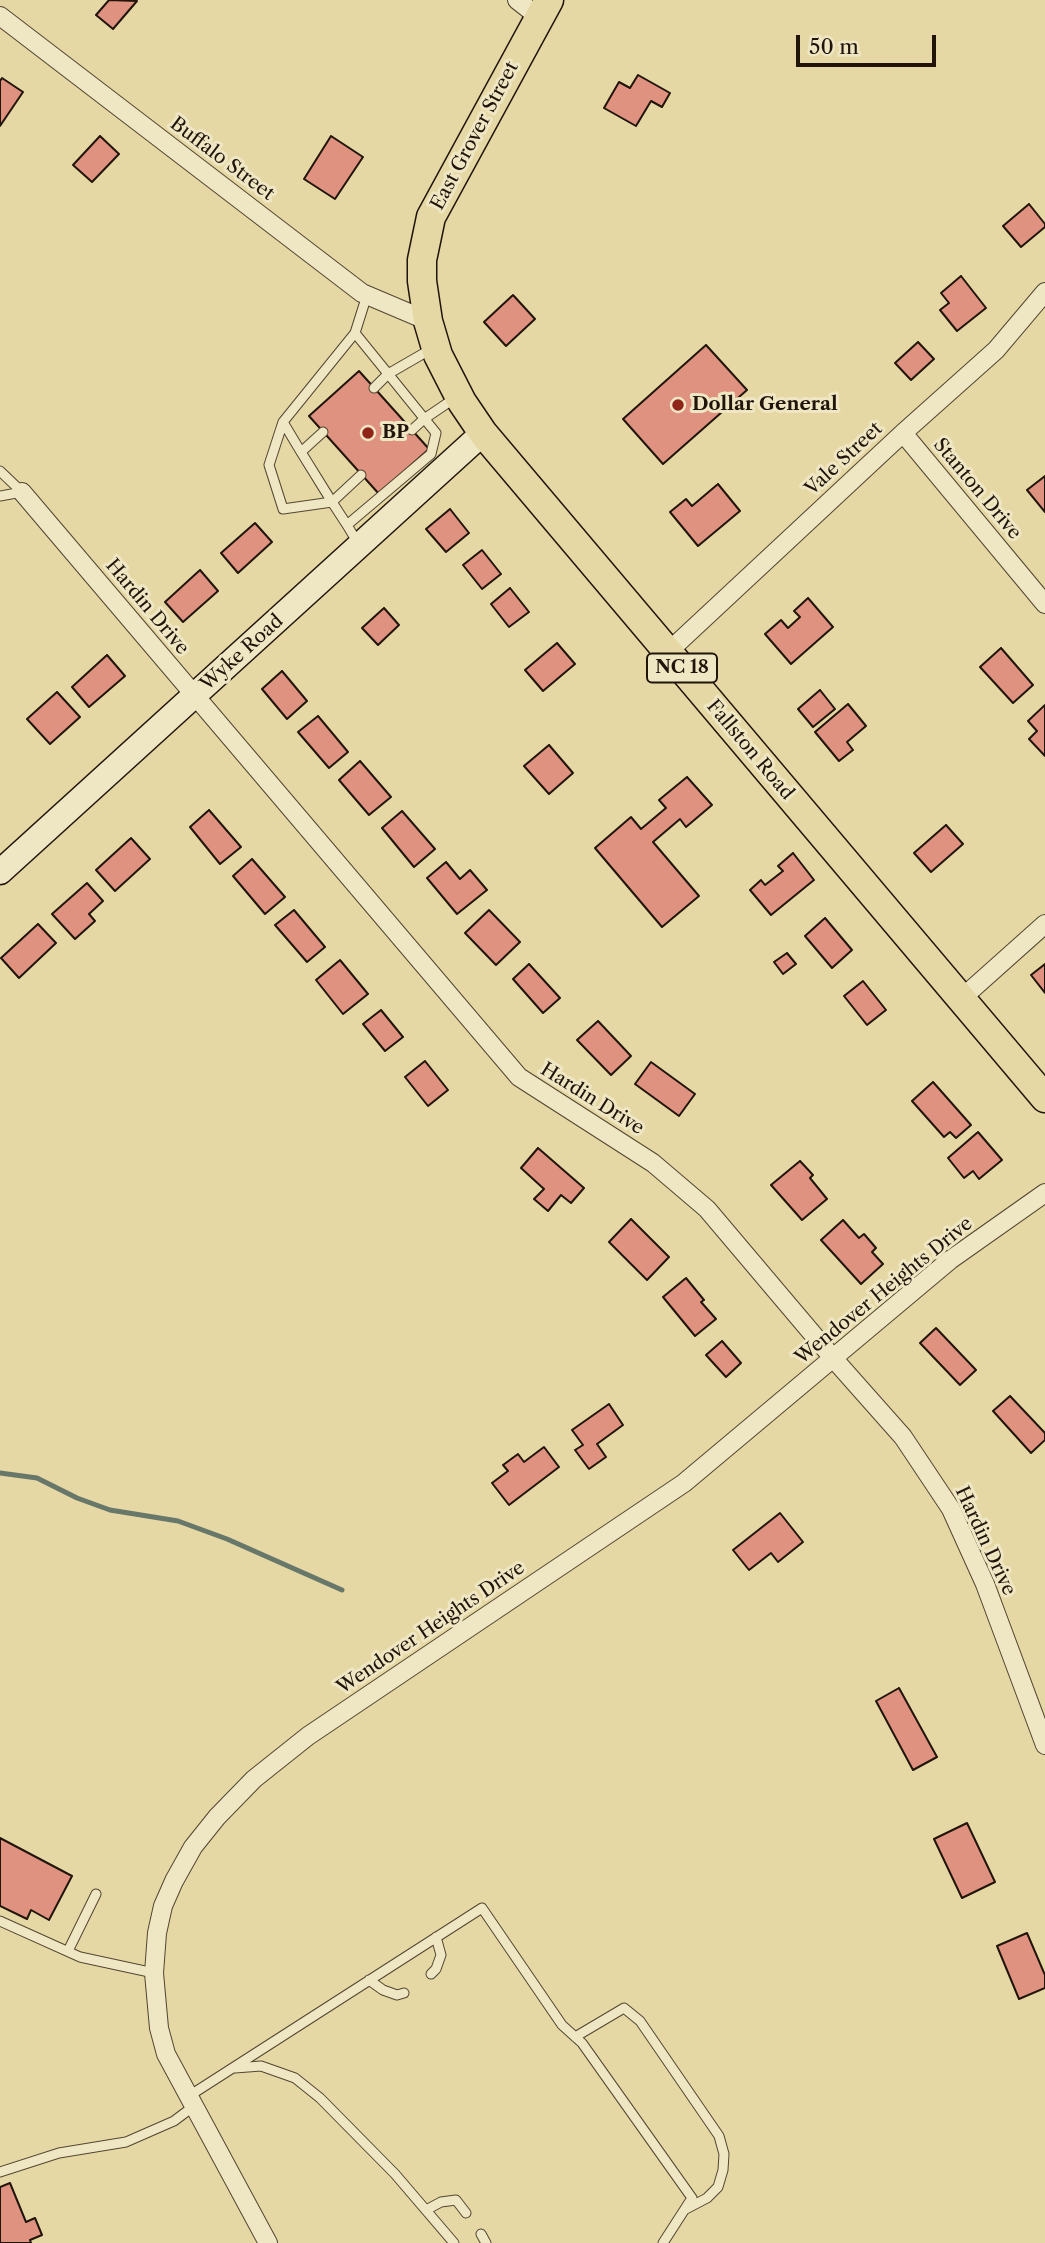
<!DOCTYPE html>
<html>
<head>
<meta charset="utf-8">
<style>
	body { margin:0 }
	#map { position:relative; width:1045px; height:2243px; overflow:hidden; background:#e6d8a4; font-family:"Libre Caslon Text",serif }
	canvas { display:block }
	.scale { position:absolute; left:796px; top:35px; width:140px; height:32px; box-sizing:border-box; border:4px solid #21150b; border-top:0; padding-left:9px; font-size:21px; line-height:24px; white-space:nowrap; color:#21150b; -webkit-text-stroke:5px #efe6c4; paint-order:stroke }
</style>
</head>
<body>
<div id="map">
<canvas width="1045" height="2243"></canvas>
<div class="scale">50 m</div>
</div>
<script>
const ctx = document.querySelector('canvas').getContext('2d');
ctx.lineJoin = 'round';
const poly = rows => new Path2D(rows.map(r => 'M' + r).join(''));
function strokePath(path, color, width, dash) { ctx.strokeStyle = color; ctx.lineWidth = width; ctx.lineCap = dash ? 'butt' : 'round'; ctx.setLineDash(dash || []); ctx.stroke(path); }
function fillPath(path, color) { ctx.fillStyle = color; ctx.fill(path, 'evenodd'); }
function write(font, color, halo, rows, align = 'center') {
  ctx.font = font + ' "Libre Caslon Text",serif'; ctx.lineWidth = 6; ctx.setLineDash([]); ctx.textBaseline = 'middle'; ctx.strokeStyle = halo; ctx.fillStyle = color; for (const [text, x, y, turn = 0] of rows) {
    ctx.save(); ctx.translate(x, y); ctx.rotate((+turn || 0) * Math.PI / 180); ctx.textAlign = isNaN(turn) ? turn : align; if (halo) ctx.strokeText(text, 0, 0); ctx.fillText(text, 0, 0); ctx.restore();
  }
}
strokePath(poly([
	[0,1473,37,1478,77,1498,110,1510,178,1521,227,1539,342,1590]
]), '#677769', 5);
const building = poly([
	[109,0,137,1,113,29,96,15,109,0],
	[638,75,670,93,662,107,651,101,636,126,604,108,619,82,630,88,638,75],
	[2,78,23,92,0,126,0,81,2,78],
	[100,136,119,154,92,182,73,165,100,136],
	[331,136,363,157,335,199,304,179,331,136],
	[1029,204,1045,224,1045,227,1021,247,1003,226,1029,204],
	[961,276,986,308,957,331,940,310,949,303,941,293,961,276],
	[513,295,535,319,506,346,484,322,513,295],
	[918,342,934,359,911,380,895,363,918,342],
	[706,345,747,390,663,464,623,419,706,345],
	[359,371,429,449,379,494,309,416,359,371],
	[1045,476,1045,512,1027,490,1045,476],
	[718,484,740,511,698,546,670,512,686,499,692,506,718,484],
	[450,509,469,533,446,552,426,529,450,509],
	[255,523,272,542,238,573,221,553,255,523],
	[482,550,501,574,482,589,463,565,482,550],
	[200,570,218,591,183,622,165,602,200,570],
	[510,588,529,612,509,627,491,604,510,588],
	[808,598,833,627,791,664,765,634,781,620,788,628,800,617,794,611,808,598],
	[384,608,399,625,378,645,362,628,384,608],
	[557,643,575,664,543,691,525,670,557,643],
	[1001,648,1033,685,1013,703,980,667,1001,648],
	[107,655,125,676,89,707,72,687,107,655],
	[282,671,307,701,287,719,262,689,282,671],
	[820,690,835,709,813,727,798,709,820,690],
	[57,692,80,717,50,744,27,719,57,692],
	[848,704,866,726,847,742,853,750,839,761,815,732,848,704],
	[1045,705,1045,756,1029,739,1037,731,1028,721,1045,705],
	[318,716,348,752,329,768,298,732,318,716],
	[549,745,573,773,549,794,524,766,549,745],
	[360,761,391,797,369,815,339,780,360,761],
	[687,777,712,805,686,827,680,819,653,842,699,896,662,927,595,848,631,817,641,829,666,808,659,800,687,777],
	[209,810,241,847,220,864,190,827,209,810],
	[402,811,435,849,414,867,382,828,402,811],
	[946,825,963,844,931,872,914,853,946,825],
	[131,838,150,859,115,891,96,870,131,838],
	[793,853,814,880,771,915,750,890,761,880,765,885,783,871,778,866,793,853],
	[252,859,285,897,265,914,233,876,252,859],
	[446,862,460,879,470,870,487,890,457,914,427,878,446,862],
	[87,883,103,901,89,914,95,921,75,939,52,914,87,883],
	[294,910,325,947,307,962,275,925,294,910],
	[489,910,520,942,496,965,465,933,489,910],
	[825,918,852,950,832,968,805,936,825,918],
	[38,924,56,943,19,978,1,958,38,924],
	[787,953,796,964,783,974,774,962,787,953],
	[340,960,368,994,343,1014,316,980,340,960],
	[529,964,560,998,543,1013,513,979,529,964],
	[1045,964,1045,993,1031,975,1045,964],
	[863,981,886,1010,867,1025,844,996,863,981],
	[381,1010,403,1037,385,1051,363,1024,381,1010],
	[598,1021,631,1056,611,1075,577,1040,598,1021],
	[425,1061,448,1090,428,1106,405,1077,425,1061],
	[651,1062,695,1094,679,1116,635,1084,651,1062],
	[933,1082,971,1125,956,1138,950,1132,944,1137,912,1101,933,1082],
	[978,1132,1002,1160,979,1179,973,1171,964,1178,948,1158,978,1132],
	[538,1148,584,1188,571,1203,561,1195,548,1211,534,1199,544,1189,521,1168,538,1148],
	[800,1161,813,1175,810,1178,827,1199,802,1220,771,1185,800,1161],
	[631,1219,669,1257,647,1280,609,1242,631,1219],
	[843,1220,859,1238,864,1234,876,1248,872,1252,883,1264,861,1284,821,1240,843,1220],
	[686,1278,704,1300,701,1302,716,1319,695,1336,663,1297,686,1278],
	[936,1328,976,1370,960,1385,920,1343,936,1328],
	[722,1341,741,1363,726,1377,706,1355,722,1341],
	[1010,1396,1045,1433,1045,1440,1031,1453,993,1411,1010,1396],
	[609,1404,623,1425,597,1444,606,1457,589,1469,575,1450,583,1445,572,1430,609,1404],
	[544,1447,559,1467,509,1505,492,1483,508,1471,503,1465,518,1454,524,1462,544,1447],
	[780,1513,803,1542,778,1562,771,1553,749,1570,733,1550,780,1513],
	[899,1688,937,1757,913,1770,876,1701,899,1688],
	[967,1823,995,1882,962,1898,934,1839,967,1823],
	[0,1838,72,1876,49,1920,31,1910,27,1919,0,1906,0,1838],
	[1027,1933,1045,1975,1045,1988,1019,1999,997,1946,1027,1933],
	[10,2183,26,2222,35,2218,42,2235,30,2240,31,2243,0,2243,0,2187,10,2183]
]);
fillPath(building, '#de927f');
strokePath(building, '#21150b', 2);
const lane = poly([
	[355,333,367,295],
	[374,388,388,374,433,348],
	[283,422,269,465,283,509,332,502,361,475],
	[412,430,424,419,455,398],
	[301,452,323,432],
	[0,471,22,492],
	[0,496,22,492],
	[347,525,431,454,436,433,355,333,283,422,301,452,332,502,347,525,359,545],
	[0,1921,80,1957,154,1973],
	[68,1951,96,1894],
	[431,1974,436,1969,441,1955,436,1937],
	[369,1980,383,1990,397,1995,404,1993],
	[575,2037,624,2008,640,2021,719,2136,724,2154,723,2170,718,2187,707,2198,686,2209],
	[235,2068,261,2066,295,2078,320,2098,395,2174,454,2243],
	[189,2096,482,1908,562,2025,582,2043,692,2198,663,2243],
	[0,2172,59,2153,126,2142,174,2121,194,2106],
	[426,2210,441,2202,456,2200,466,2213],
	[481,2234,486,2243]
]);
const street = poly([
	[517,0,540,18],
	[0,16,362,293,428,321],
	[903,433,1045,604],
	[22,492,519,1077,653,1163,707,1209,833,1358,903,1437,951,1509,985,1584,1045,1745],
	[668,652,903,433,996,350,1045,292],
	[961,999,1045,924],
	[268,2243,166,2054,159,2028,154,1973,157,1933,163,1906,174,1881,193,1847,217,1817,254,1779,308,1736,684,1483,950,1260,1045,1193]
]);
const secondary = poly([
	[0,872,483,433]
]);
const primary = poly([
	[549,0,431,217,422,260,422,281,428,321,438,355,462,402,483,433,1045,1098]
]);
strokePath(lane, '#524631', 11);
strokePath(street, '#524631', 20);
strokePath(secondary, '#21150b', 27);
strokePath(primary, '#21150b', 31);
strokePath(lane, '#efe6c4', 9);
strokePath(street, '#efe6c4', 18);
strokePath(secondary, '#efe6c4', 24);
strokePath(primary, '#e6d8a4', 28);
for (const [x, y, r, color] of [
	[678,405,7,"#8f2418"],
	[368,433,7,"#8f2418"]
]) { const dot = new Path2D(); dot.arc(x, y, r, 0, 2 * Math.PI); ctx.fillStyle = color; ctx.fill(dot); strokePath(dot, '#efe6c4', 2.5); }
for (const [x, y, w] of [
	[682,668,70]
]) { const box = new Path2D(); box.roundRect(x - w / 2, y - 14.5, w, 29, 5); ctx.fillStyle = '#efe6c4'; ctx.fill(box); strokePath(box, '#21150b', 2); }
write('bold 18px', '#21150b', null, [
	["NC 18",682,668]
]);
write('19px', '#21150b', '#efe6c4', [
	["East Grover Street",475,136,-62],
	["Buffalo Street",222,159,37],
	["Vale Street",844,459,-43],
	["Stanton Drive",977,489,50],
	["Hardin Drive",147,607,50],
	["Wyke Road",242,653,-42],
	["Fallston Road",750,750,50],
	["Hardin Drive",592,1099,32],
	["Wendover Heights Drive",884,1291,-39],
	["Hardin Drive",985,1541,65],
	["Wendover Heights Drive",431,1628,-34]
]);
write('bold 19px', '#21150b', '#efe6c4', [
	["Dollar General",692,405],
	["BP",382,433]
], 'left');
</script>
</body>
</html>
